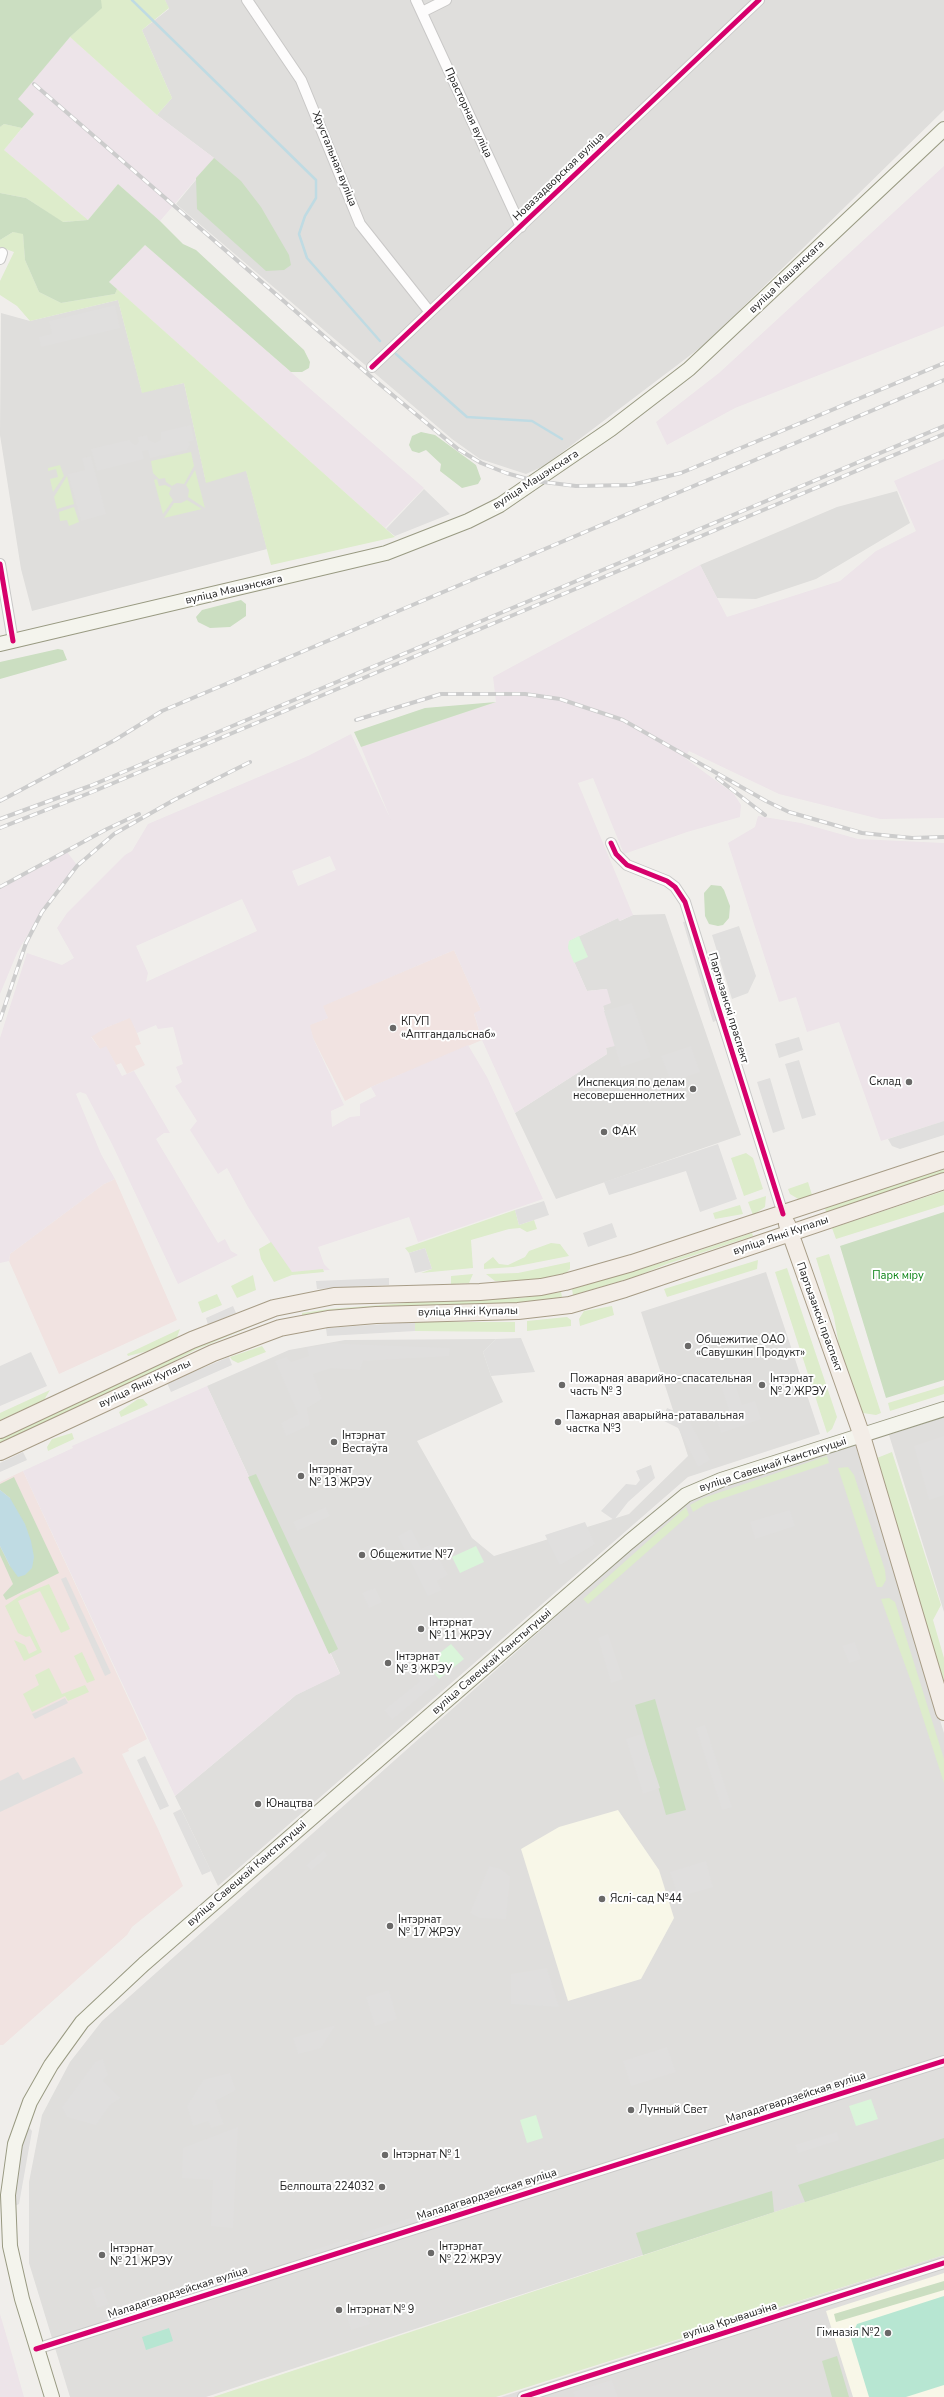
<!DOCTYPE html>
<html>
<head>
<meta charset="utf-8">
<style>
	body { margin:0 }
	canvas { display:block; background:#f0eeeb }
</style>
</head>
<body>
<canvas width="944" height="2397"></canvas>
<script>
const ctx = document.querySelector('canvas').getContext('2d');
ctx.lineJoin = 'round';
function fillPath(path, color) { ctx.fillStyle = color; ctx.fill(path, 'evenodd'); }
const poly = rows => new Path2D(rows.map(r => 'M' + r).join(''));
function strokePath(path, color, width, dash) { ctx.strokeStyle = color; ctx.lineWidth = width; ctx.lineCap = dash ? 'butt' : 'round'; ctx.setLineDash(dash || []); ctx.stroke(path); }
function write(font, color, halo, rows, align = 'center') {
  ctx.font = font + ' "Nunito Sans",sans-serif'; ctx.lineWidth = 4; ctx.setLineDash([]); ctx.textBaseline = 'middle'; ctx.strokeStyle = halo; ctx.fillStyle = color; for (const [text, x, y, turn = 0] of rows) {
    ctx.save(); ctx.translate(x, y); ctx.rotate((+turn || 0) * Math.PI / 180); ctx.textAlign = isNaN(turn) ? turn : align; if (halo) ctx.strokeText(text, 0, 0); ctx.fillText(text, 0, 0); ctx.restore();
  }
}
fillPath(poly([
	[165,0,944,0,944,110,705,344,544,466,526,474,480,459,452,439,176,204,214,158,157,115,172,98,142,30,169,9],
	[118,300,142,392,184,383,206,482,246,470,267,549,32,611,21,569,0,435,1,313,30,321],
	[897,491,910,523,816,579,756,599,717,598,700,565,837,507],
	[665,914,741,1135,556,1199,515,1113,607,1054,606,1048,615,1045,603,1006,606,989,587,991,568,948,569,941,618,918,620,921,633,915],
	[766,1272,820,1434,688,1477,218,1886,175,1796,296,1695,340,1673,207,1386,289,1350,345,1340,496,1339,483,1352,491,1376,503,1402,417,1441,472,1538,494,1556,629,1514,688,1456,641,1312],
	[944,1417,944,1612,889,1435],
	[855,1444,944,1733,944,2157,206,2397,70,2397,29,2263,29,2182,42,2115,70,2062,102,2021,688,1499],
	[944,2255,944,2397,501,2397]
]), '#dfdedc');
fillPath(poly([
	[454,950,481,1010,474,1014,482,1040,371,1087,345,1101,313,1038,309,1025,328,1018,322,1006],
	[131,1017,141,1044,135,1046,145,1065,127,1074,121,1063,116,1065,106,1047,100,1049,91,1036,105,1028],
	[115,1179,177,1320,59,1374,9,1261,10,1254,104,1184],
	[23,1471,147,1739,128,1749,129,1751,122,1754,158,1829,183,1886,132,1927,127,1935,3,2045,0,2045,0,1482]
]), '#f1e3e1');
fillPath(poly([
	[70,37,157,115,214,158,160,221,118,184,88,220,4,150,34,114,17,99],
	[944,166,944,326,735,408,667,445,656,422,719,373],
	[145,245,424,488,385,528,109,282],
	[944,459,944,818,880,819,779,794,689,751,685,758,734,794,741,805,740,817,687,832,624,854,593,778,578,783,633,915,619,921,618,918,569,941,568,948,587,991,607,989,611,1003,603,1006,615,1046,606,1048,607,1054,515,1113,482,1040,474,1013,481,1010,454,950,323,1006,328,1018,310,1025,313,1038,344,1105,331,1111,332,1127,350,1117,360,1116,360,1104,376,1096,371,1087,468,1045,487,1077,543,1199,418,1242,409,1217,318,1247,324,1264,330,1270,292,1272,283,1262,248,1207,227,1168,218,1174,190,1130,197,1121,175,1086,182,1082,176,1067,183,1064,173,1027,158,1029,156,1025,137,1033,130,1018,105,1028,91,1037,100,1049,106,1046,122,1076,134,1071,170,1133,164,1133,156,1139,218,1243,225,1239,231,1251,238,1255,178,1284,112,1144,86,1094,80,1092,76,1094,101,1154,115,1179,104,1184,10,1254,9,1261,0,1263,0,1038,27,953,62,965,74,958,57,928,67,913,125,855,132,851,148,824,308,756,351,734,391,820,361,747,496,702,493,677,700,565,727,617,840,581,876,551,916,531,894,481],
	[330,856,336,870,298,886,292,871],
	[242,899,257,931,146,982,148,973,136,946],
	[758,816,801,823,858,839,944,843,944,1121,881,1141,839,1022,807,1032,796,997,779,1002,728,843,755,827],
	[67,852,77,865,57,888,41,912,17,953,0,994,0,888],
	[207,1386,340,1674,296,1695,175,1796,23,1471,73,1448,72,1446],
	[0,2314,13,2358,24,2397,0,2397]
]), '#ede4e9');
fillPath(poly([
	[618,1810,659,1870,674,1918,641,1979,568,2001,521,1849,559,1827],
	[944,2273,944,2397,853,2397,826,2311]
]), '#f8f7e8');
fillPath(poly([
	[101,0,165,0,169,8,142,30,172,98,157,115,70,37,101,8],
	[4,124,22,128,4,150,88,220,62,222,26,198,0,193,0,127],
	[13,232,23,233,25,260,39,292,61,303,115,294,117,289,395,537,271,565,246,471,206,483,184,383,142,393,118,300,30,321,17,306,0,295,0,281,14,252,0,247,0,240],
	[191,452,194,466,184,484,177,483,172,486,166,482,165,478,159,479,153,473,151,461],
	[60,465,64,476,53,492,50,479,58,477,56,469,48,471,48,468],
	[195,470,205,508,188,497,189,490,186,485],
	[67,476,74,504,57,509,54,497],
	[157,479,159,486,165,485,171,488,169,494,173,500,163,514,154,480],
	[187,500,202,509,164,518,174,503,181,503],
	[74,507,79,522,69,526,67,520,60,521,59,512],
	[746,1153,753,1158,763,1189,744,1196,731,1158],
	[944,1166,944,1174,826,1212,824,1204],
	[808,1182,813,1198,800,1200,790,1194,788,1189],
	[944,1191,944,1205,836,1239,832,1228],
	[766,1196,765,1207,753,1215,748,1202],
	[740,1205,743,1214,715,1219,713,1213],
	[515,1210,519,1225,534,1220,537,1229,527,1232,520,1228,509,1229,471,1240,473,1268,421,1273,432,1269,425,1248,409,1253,405,1248],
	[752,1233,753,1236,667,1264,634,1277,573,1295,572,1289,671,1260],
	[271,1242,292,1272,323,1269,324,1272,292,1275,274,1282,261,1259,259,1249],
	[551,1243,560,1244,569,1256,513,1267,484,1269,484,1264,493,1257,499,1264,508,1265,525,1257,529,1251],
	[829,1254,881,1413,876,1415,863,1413,858,1408,839,1346,834,1317,816,1258],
	[758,1260,757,1269,667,1297,664,1289],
	[570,1262,570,1269,566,1273,528,1281,495,1281,486,1274,518,1273],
	[787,1268,837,1417,832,1429,827,1433,775,1272],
	[473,1274,469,1283,451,1284,451,1276],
	[253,1275,256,1290,237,1298,231,1286],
	[561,1292,562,1297,522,1304,341,1310,302,1316,302,1313,329,1309,432,1301,521,1298],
	[217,1294,222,1305,202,1313,198,1302],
	[612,1306,614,1315,580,1326,579,1319,584,1311],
	[567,1317,571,1320,571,1326,527,1331,527,1321],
	[261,1320,262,1322,195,1350,139,1380,0,1445,0,1439,196,1347],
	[415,1322,515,1322,515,1332,415,1331],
	[180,1329,177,1337,173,1340,148,1351,128,1356,127,1354],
	[262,1346,266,1352,238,1363,232,1360,230,1357],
	[944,1386,944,1394,890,1411,888,1403],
	[50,1390,44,1400,0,1420,0,1413],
	[138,1399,143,1399,148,1405,121,1417,119,1412],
	[72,1433,74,1439,48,1451,47,1447,52,1439],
	[892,1452,941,1605,933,1620,944,1658,944,1683,942,1682,872,1460],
	[827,1456,829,1463,706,1504,693,1512,690,1505,703,1498],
	[848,1467,854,1475,885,1570,886,1580,882,1587,877,1587,838,1468],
	[686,1507,689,1515,588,1604,583,1599],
	[49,1584,70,1629,61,1633,40,1591,18,1601,42,1652,24,1661,14,1640,25,1645,29,1654,37,1650,30,1636,26,1637,18,1633,5,1606,21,1595],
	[889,1598,895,1602,944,1759,944,1783,912,1684,881,1599],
	[82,1652,95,1680,87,1683,74,1656],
	[49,1668,62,1694,85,1685,89,1692,68,1701,65,1696,32,1712,23,1694,39,1685,35,1675],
	[944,2159,944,2255,496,2397,213,2397,805,2202]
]), '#ddeccb');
fillPath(poly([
	[0,0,101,0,102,8,70,37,18,99,34,114,22,128,4,124,0,127],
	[214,158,241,181,261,207,289,255,291,265,284,270,266,271,197,209,196,178],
	[118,184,160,221,183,244,196,250,304,350,310,362,309,368,302,372,291,372,145,245,109,282,117,289,115,294,61,303,39,292,25,260,23,234,13,232,0,240,0,193,26,198,63,222,88,220],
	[421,432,435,435,476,465,481,479,478,484,462,488,440,471,441,464,426,450,419,453,412,451,409,445,412,436],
	[241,600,246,604,246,616,230,627,210,628,198,622,196,617,202,610],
	[58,649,63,650,67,660,0,679,0,662],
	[496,702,361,747,354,732,425,708],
	[711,885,721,886,724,890,730,906,729,918,723,925,718,926,709,924,705,916,704,893],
	[944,1212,944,1380,886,1398,840,1246],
	[256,1474,338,1649,329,1654,248,1477],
	[14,1477,59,1573,6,1600,3,1595,13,1584,0,1555,0,1546,10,1566,10,1498,0,1490,0,1484],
	[655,1699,686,1810,666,1815,635,1705],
	[944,2138,944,2159,805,2202,798,2185],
	[772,2191,774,2212,643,2255,636,2233],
	[944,2281,944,2290,836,2322,834,2314],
	[837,2356,849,2397,832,2397,822,2361]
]), '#cbdec1');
fillPath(poly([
	[579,936,588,957,574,963,568,948,569,941],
	[476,1546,484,1562,460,1573,452,1557],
	[451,1644,464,1659,439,1679,426,1664],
	[871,2099,878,2119,856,2126,849,2106],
	[536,2115,543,2138,527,2143,520,2120]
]), '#daf5da');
fillPath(poly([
	[944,2296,944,2385,906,2397,869,2397,851,2338,857,2324],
	[169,2328,173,2341,146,2350,142,2337]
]), '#b7e6d2');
fillPath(poly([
	[115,305,120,328,41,347,39,337,52,334,49,321],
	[191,425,194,440,188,442,190,444,187,450,150,458,148,450,142,451,144,459,97,471,91,449,129,440,135,445,139,442,138,437,147,435,148,440,155,443,161,440,161,432],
	[91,456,106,514,81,521,68,474,85,470,82,458],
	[424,489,450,514,395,536,386,529],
	[690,920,721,1019,713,1022,683,922],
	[739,926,756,976,748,993,732,999,712,935],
	[632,1003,651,1057,621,1067,604,1011],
	[799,1037,803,1050,779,1058,775,1044],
	[691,1046,700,1072,671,1082,661,1056],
	[799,1060,816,1115,802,1119,785,1064],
	[770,1078,785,1129,773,1133,757,1082],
	[944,1121,944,1135,900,1149,892,1146,888,1139],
	[718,1144,737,1199,700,1212,686,1171,609,1195,604,1182],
	[544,1201,549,1215,519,1225,515,1210],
	[612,1223,617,1237,588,1247,583,1233],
	[425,1248,432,1269,415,1273,409,1253],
	[389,1278,389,1285,317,1289,316,1281],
	[233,1306,236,1313,208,1325,206,1318],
	[415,1322,415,1331,327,1336,326,1328],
	[521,1338,535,1372,491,1376,483,1352,496,1339],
	[333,1343,344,1344,450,1348,449,1356,363,1361,360,1370,331,1368,313,1374,322,1399,307,1408,310,1425,286,1436,281,1423,298,1414,275,1361,287,1357,291,1362,309,1356,307,1348],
	[31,1352,47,1386,0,1406,0,1366],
	[229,1357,232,1365,171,1392,167,1383],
	[734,1381,742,1405,755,1401,761,1419,721,1433,715,1415,729,1410,721,1386],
	[667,1408,687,1416,710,1460,698,1467,678,1428,662,1420],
	[944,1436,944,1495,929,1500,914,1446],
	[23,1452,27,1460,0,1472,0,1463],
	[651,1465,655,1478,628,1502,614,1520,601,1511,626,1484,636,1485,640,1480,636,1471],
	[871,1469,901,1571,891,1574,859,1472],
	[326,1507,330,1516,297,1531,293,1522],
	[790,1510,795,1526,755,1539,750,1522],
	[585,1522,595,1544,560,1565,545,1535],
	[411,1529,421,1549,432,1544,448,1575,437,1581,442,1590,428,1596,398,1536],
	[66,1577,111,1673,105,1676,61,1579],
	[375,1588,382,1602,369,1608,362,1593],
	[608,1634,623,1679,611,1683,598,1638],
	[855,1642,861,1659,849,1663,842,1646],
	[422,1660,439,1681,392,1720,384,1710,420,1681,410,1670],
	[65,1698,68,1703,35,1719,32,1714],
	[705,1725,732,1807,722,1810,696,1728],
	[642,1734,660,1788,643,1794,626,1739],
	[145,1756,169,1806,160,1810,137,1760],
	[74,1757,83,1773,0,1812,0,1781,18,1772,23,1780],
	[181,1809,211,1871,202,1875,173,1813],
	[324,1850,328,1856,311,1871,306,1865],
	[706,1861,713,1887,678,1897,670,1872],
	[489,1866,501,1869,510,1876,506,1919,480,1918,470,1913],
	[547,1968,559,2007,511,2004,511,1974],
	[389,1990,397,2019,375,2026,366,1997],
	[336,2025,321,2048,298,2054,293,2038],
	[667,2047,676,2072,631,2086,623,2061],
	[103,2059,108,2075,103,2081,121,2098,111,2104,96,2125,67,2117,62,2107,95,2062],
	[230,2073,236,2090,215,2101,224,2124,211,2128,208,2121,193,2126,187,2106,203,2080],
	[23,2120,32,2131,19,2204,9,2209],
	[238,2127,233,2228,211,2226,213,2180,182,2178,183,2148],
	[837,2132,839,2140,798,2153,795,2145],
	[449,2206,454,2223,382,2245,380,2239,366,2244,362,2233],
	[348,2239,352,2249,311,2262,307,2252],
	[102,2286,109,2304,97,2308,91,2290],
	[157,2299,160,2310,106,2327,103,2316],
	[364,2309,370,2324,351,2330,346,2315],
	[612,2380,618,2397,575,2397,573,2392]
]), '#e0dfde');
fillPath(poly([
	[0,1490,10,1498,25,1524,31,1541,34,1557,32,1568,25,1575,18,1577,10,1566,0,1546]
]), '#bfdbe3');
strokePath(poly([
	[132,0,316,180,316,198,305,216,299,234,307,258,380,341],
	[396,354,467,417,532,421,562,439]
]), '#bfdbe3', 2.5);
const minor = poly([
	[247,0,301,80,360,224,429,311],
	[416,0,521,227],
	[422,12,446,0],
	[0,259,2,253],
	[372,367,759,0],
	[0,564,13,641],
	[611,843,616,854,627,865,667,881,675,887,685,902,783,1214],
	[36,2349,944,2061],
	[523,2397,944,2263]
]);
const secondary = poly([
	[0,644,386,553,468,521,500,505,611,429,689,369,944,129],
	[52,2397,22,2299,10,2246,8,2195,15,2144,30,2102,51,2065,82,2022,144,1964,629,1542,686,1495,721,1480,944,1409]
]);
const primary = poly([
	[787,1224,862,1436,944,1712],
	[0,1430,192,1340,274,1308,334,1296,480,1292,541,1287,565,1282,632,1263,944,1160],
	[0,1452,213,1353,280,1328,328,1319,376,1315,518,1311,570,1305,625,1289,944,1181]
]);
strokePath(minor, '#c9c8c7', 12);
strokePath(secondary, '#999a82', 16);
strokePath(primary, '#a79c86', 18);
strokePath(minor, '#fdfcfc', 10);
strokePath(secondary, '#f4f4ed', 14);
strokePath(primary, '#f3ede7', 16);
const rail = poly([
	[34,84,377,382,458,449,481,463,506,473,535,481,576,486,631,485,681,473,944,363],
	[356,720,441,694,525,694,560,699,623,720,766,801,789,812,862,833,912,838,944,837],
	[717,778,765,815],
	[0,801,115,740,162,711,944,380],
	[0,819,90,786,944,426],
	[0,828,92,792,944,434],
	[0,887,107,829,139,814],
	[0,1020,26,943,42,912,77,866,114,834,174,800,250,762]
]);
strokePath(rail, '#ccc', 4);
strokePath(rail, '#fff', 2.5, [8]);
strokePath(poly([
	[372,367,759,0],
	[0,564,13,641],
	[611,843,616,854,627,865,667,881,675,887,685,902,783,1214],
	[36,2349,944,2061],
	[523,2397,944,2263]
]), '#d6006c', 5);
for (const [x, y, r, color] of [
	[393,1028,4,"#6a6968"],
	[909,1082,4,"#6a6968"],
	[693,1089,4,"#6a6968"],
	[604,1132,4,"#6a6968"],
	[688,1346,4,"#6a6968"],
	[562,1385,4,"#6a6968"],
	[762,1385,4,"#6a6968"],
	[558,1422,4,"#6a6968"],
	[334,1442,4,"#6a6968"],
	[301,1476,4,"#6a6968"],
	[362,1555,4,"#6a6968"],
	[421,1629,4,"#6a6968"],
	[388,1663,4,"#6a6968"],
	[258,1804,4,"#6a6968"],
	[602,1899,4,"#6a6968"],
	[390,1926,4,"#6a6968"],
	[631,2110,4,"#6a6968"],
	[385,2155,4,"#6a6968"],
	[382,2187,4,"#6a6968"],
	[431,2253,4,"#6a6968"],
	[102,2255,4,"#6a6968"],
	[339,2310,4,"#6a6968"],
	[888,2333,4,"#6a6968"]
]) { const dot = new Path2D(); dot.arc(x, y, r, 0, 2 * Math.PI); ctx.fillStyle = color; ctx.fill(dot); strokePath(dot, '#fff', 1.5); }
write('11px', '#222', '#fff', [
	["Прасторная вуліца",468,113,65],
	["Хрустальная вуліца",334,159,68],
	["Новазадворская вуліца",559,177,-44],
	["вуліца Машэнскага",787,277,-44],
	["вуліца Машэнскага",536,480,-33],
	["вуліца Машэнскага",234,590,-13],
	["Партызанскі праспект",728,1008,73],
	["вуліца Янкі Купалы",781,1236,-19],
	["вуліца Янкі Купалы",468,1312,-1],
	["Партызанскі праспект",819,1317,70],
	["вуліца Янкі Купалы",145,1384,-25],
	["вуліца Савецкай Канстытуцыі",773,1465,-18],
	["вуліца Савецкай Канстытуцыі",492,1662,-41],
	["вуліца Савецкай Канстытуцыі",247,1874,-41],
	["Маладагвардзейская вуліца",796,2098,-18],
	["Маладагвардзейская вуліца",487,2195,-18],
	["Маладагвардзейская вуліца",178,2293,-18],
	["вуліца Крывашэіна",730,2321,-18]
]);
write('11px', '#222', '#fff', [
	["КГУП",401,1022],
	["«Аптгандальснаб»",401,1035],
	["Склад",901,1082,"right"],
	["Инспекция по делам",685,1083,"right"],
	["несовершеннолетних",685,1096,"right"],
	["ФАК",612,1132],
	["Общежитие ОАО",696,1340],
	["«Савушкин Продукт»",696,1353],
	["Пожарная аварийно-спасательная",570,1379],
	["часть № 3",570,1392],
	["Інтэрнат",770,1379],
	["№ 2 ЖРЭУ",770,1392],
	["Пажарная аварыйна-ратавальная",566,1416],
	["частка №3",566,1429],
	["Інтэрнат",342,1436],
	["Вестаўта",342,1449],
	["Інтэрнат",309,1470],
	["№ 13 ЖРЭУ",309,1483],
	["Общежитие №7",370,1555],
	["Інтэрнат",429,1623],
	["№ 11 ЖРЭУ",429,1636],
	["Інтэрнат",396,1657],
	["№ 3 ЖРЭУ",396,1670],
	["Юнацтва",266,1804],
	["Яслі-сад №44",610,1899],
	["Інтэрнат",398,1920],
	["№ 17 ЖРЭУ",398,1933],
	["Лунный Свет",639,2110],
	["Інтэрнат № 1",393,2155],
	["Белпошта 224032",374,2187,"right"],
	["Інтэрнат",439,2247],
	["№ 22 ЖРЭУ",439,2260],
	["Інтэрнат",110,2249],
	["№ 21 ЖРЭУ",110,2262],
	["Інтэрнат № 9",347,2310],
	["Гімназія №2",880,2333,"right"]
], 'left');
write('11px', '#0c8416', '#fff', [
	["Парк міру",898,1276]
]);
</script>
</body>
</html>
